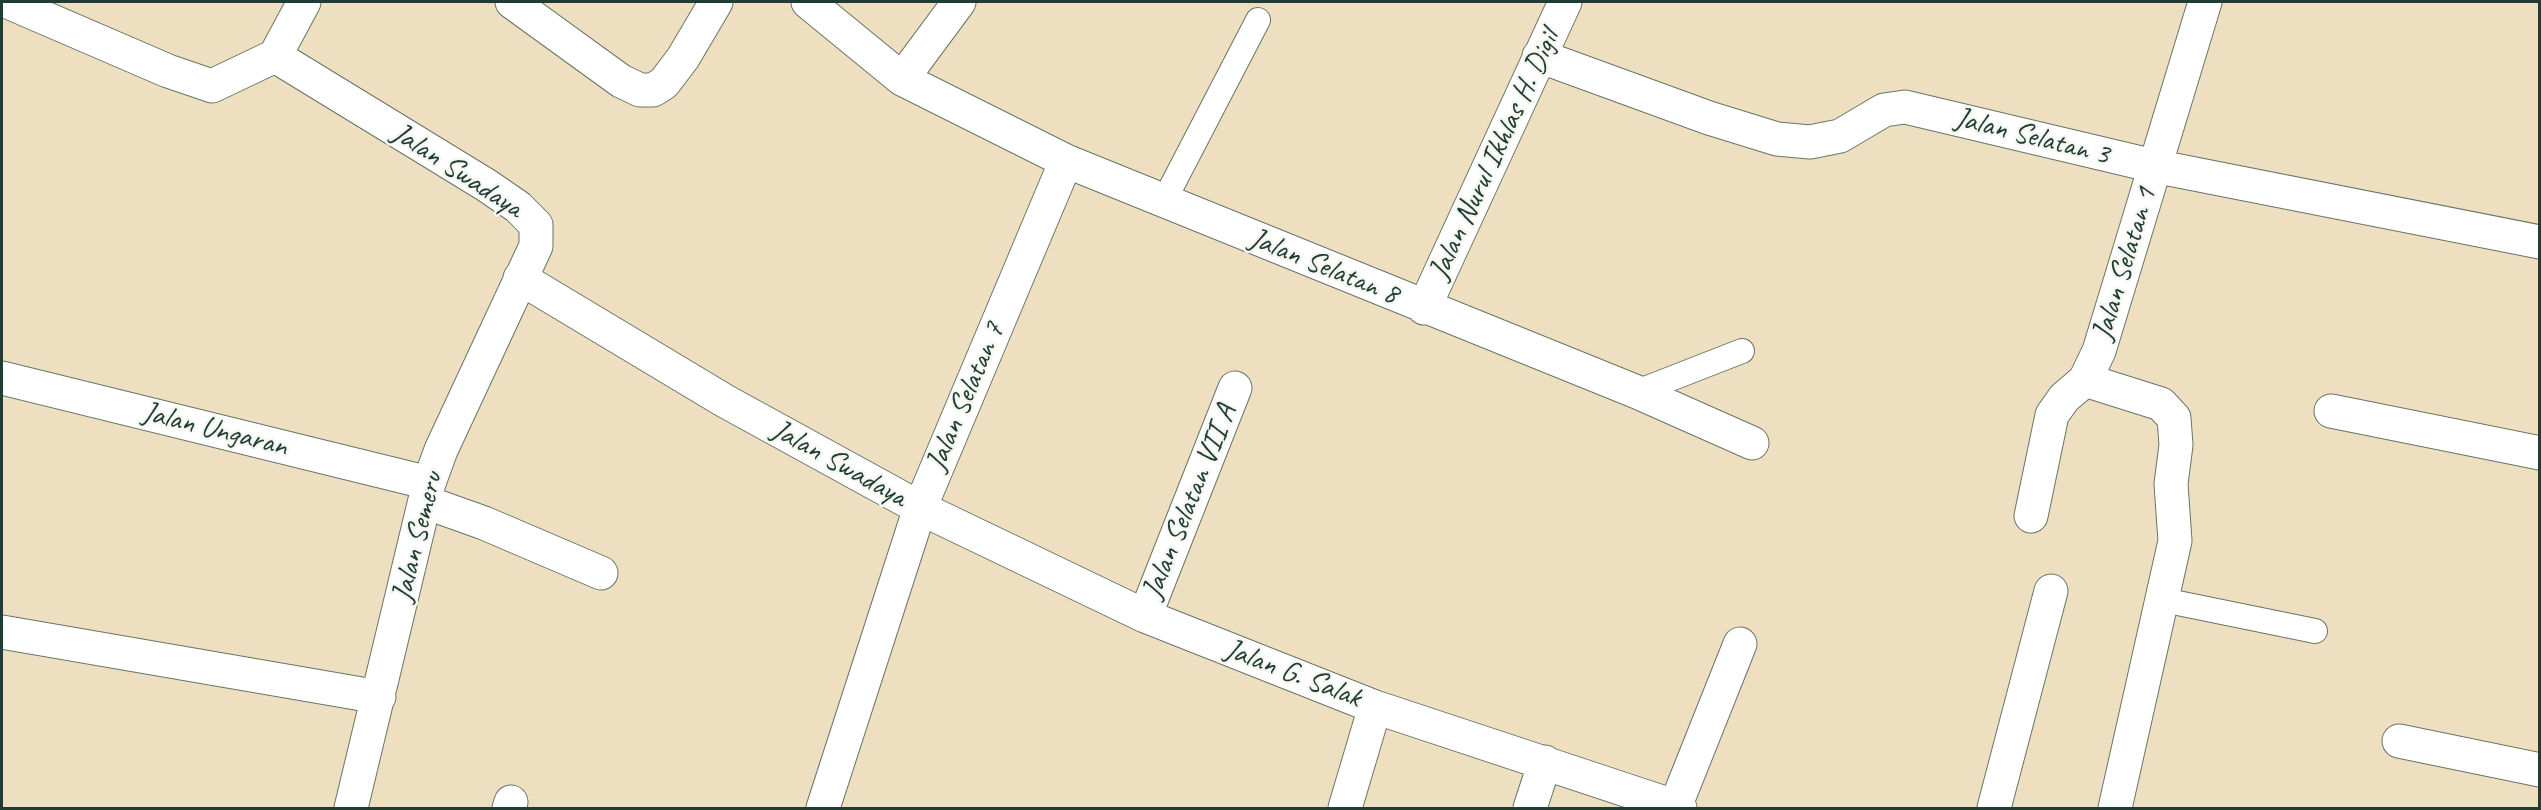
<!DOCTYPE html>
<html>
<head>
<meta charset="utf-8">
<style>
	body { margin:0 }
	#map { position:relative; width:2541px; height:810px; overflow:hidden; background:#eedfc0; font-family:Caveat,sans-serif }
	canvas { display:block }
	.frame { position:absolute; inset:0; border:3px solid #1f3d34; pointer-events:none }
</style>
</head>
<body>
<div id="map">
<canvas width="2541" height="810"></canvas>
<div class="frame"></div>
</div>
<script>
const ctx = document.querySelector('canvas').getContext('2d');
ctx.lineJoin = 'round';
const poly = rows => new Path2D(rows.map(r => 'M' + r).join(''));
function strokePath(path, color, width, dash) { ctx.strokeStyle = color; ctx.lineWidth = width; ctx.lineCap = dash ? 'butt' : 'round'; ctx.setLineDash(dash || []); ctx.stroke(path); }
function write(font, color, halo, rows, align = 'center') {
  ctx.font = font + ' Caveat,sans-serif'; ctx.lineWidth = 5; ctx.setLineDash([]); ctx.textBaseline = 'middle'; ctx.strokeStyle = halo; ctx.fillStyle = color; for (const [text, x, y, turn = 0] of rows) {
    ctx.save(); ctx.translate(x, y); ctx.rotate((+turn || 0) * Math.PI / 180); ctx.textAlign = isNaN(turn) ? turn : align; if (halo) ctx.strokeText(text, 0, 0); ctx.fillText(text, 0, 0); ctx.restore();
  }
}
const lane = poly([
	[1164,201,1258,20],
	[1637,392,1742,351],
	[2163,600,2315,631]
]);
const street = poly([
	[8,2,168,71,212,86,275,56],
	[512,2,621,81,640,90,653,90,664,83,683,58,716,2],
	[808,2,902,79,1066,161,1637,392,1752,443],
	[275,56,486,185,518,207,536,225,536,246,441,450,429,483,351,808],
	[275,56,304,2],
	[1539,56,1709,118,1777,139,1810,142,1840,136,1884,110,1905,107,2154,166,2540,242],
	[902,79,959,2],
	[520,278,725,401,920,508,1145,616,1375,707,1680,808],
	[1424,308,1565,2],
	[2,378,429,483],
	[2085,380,2161,404,2174,418,2176,445,2171,484,2175,541,2115,808],
	[2331,411,2540,453],
	[425,502,484,523,601,573],
	[2031,516,2052,415,2064,398,2085,380,2099,351,2205,2],
	[1145,616,1235,388],
	[2,632,379,697],
	[2399,741,2540,770],
	[1675,807,1740,644],
	[509,808,511,802],
	[823,808,920,508,1066,161],
	[1345,808,1375,707],
	[1530,808,1545,762],
	[1994,808,2051,591]
]);
strokePath(lane, '#677665', 26);
strokePath(street, '#677665', 35);
strokePath(lane, '#fff', 24);
strokePath(street, '#fff', 33);
write('30px', '#1f3d34', '#f6f6f2', [
	["Jalan Selatan 3",2032,137,14],
	["Jalan Nurul Ikhlas H. Digil",1495,155,-65],
	["Jalan Swadaya",457,171,33],
	["Jalan Selatan 1",2125,264,-73],
	["Jalan Selatan 8",1324,267,22],
	["Jalan Selatan 7",966,397,-67],
	["Jalan Ungaran",215,430,14],
	["Jalan Swadaya",839,464,29],
	["Jalan Selatan VII A",1190,502,-68],
	["Jalan Semeru",418,537,-76],
	["Jalan G. Salak",1293,674,21]
]);
</script>
</body>
</html>
